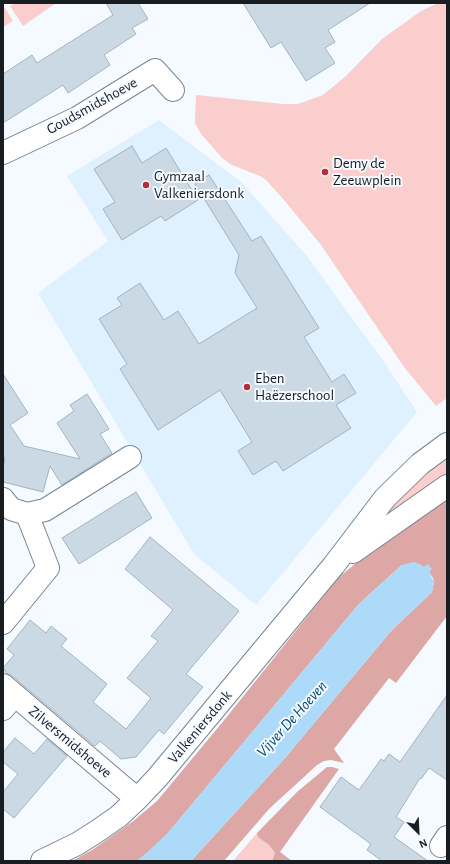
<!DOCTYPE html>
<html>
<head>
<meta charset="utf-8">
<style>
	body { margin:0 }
	#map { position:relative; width:450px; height:864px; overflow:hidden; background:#f4faff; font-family:"Alegreya Sans",sans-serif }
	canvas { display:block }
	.frame { position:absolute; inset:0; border:4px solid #171d21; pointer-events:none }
	.north { position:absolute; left:398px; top:812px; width:40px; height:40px; -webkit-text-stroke:3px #f4faff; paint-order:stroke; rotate:156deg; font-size:11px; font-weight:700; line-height:16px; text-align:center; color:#171d21 }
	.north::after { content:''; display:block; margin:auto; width:14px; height:18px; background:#171d21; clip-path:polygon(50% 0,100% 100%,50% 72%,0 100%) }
</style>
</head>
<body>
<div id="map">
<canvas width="450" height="864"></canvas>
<div class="frame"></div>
<div class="north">N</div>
</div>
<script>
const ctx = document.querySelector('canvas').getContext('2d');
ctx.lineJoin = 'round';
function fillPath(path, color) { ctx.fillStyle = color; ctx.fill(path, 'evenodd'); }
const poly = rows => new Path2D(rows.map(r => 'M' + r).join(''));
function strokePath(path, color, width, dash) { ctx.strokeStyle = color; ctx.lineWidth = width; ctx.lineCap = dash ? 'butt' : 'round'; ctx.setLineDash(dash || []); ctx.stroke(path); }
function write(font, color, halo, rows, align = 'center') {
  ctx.font = font + ' "Alegreya Sans",sans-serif'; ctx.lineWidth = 4; ctx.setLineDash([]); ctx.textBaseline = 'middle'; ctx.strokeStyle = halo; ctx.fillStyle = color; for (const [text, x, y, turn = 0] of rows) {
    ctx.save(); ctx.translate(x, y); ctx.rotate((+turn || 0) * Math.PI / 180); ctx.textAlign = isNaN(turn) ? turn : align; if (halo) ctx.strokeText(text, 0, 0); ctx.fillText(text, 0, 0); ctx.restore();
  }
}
fillPath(poly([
	[159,120,241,182,306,255,384,362,417,412,256,605,194,554,38,293,108,241,67,176]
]), '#dff0fe');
fillPath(poly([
	[15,3,56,3,23,26,10,6],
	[438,3,447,3,447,398,436,406,404,367,321,245,284,200,266,180,260,176,232,165,223,159,201,134,195,123,195,117,196,95,283,104,298,104,323,95,346,76,382,39,421,11],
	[3,5,13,21,3,27],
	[447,456,447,477,385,516,395,497],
	[257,833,261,839,269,845,275,853,272,861,233,861]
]), '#f9cecc');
fillPath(poly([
	[447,499,447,616,396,683,389,678,334,749,344,763,331,760,324,761,317,765,269,809,224,861,191,861,285,758,391,631,432,592,434,582,433,578,429,572,419,564,402,565,373,591,358,605,168,833,144,856,137,861,72,861,92,850,132,822,157,801,221,724,339,577,382,542],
	[327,767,332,767,339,769,280,852,292,861,272,861,275,853,269,845,258,837,257,833,297,792]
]), '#dda7a5');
fillPath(poly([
	[414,562,419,564,424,567,428,564,432,569,429,572,434,582,432,592,391,631,285,758,191,861,137,861,152,848,168,833,358,605,373,591,402,565]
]), '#aedafa');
const building = poly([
	[106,3,138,3,148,19,132,28,136,34,104,55,110,65,68,93,63,85,3,123,3,74,32,55,37,63,113,15,106,3],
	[243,3,370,3,328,30,335,42,325,48,335,63,306,81,281,42,271,48,243,3],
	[132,146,142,163,166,148,198,200,165,221,161,216,122,240,103,209,115,202,94,169,132,146],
	[209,175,252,241,261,236,319,328,304,337,332,382,344,374,356,393,336,405,351,428,283,471,276,461,253,475,238,451,252,442,220,390,158,430,120,369,127,364,99,319,122,305,117,298,140,283,164,320,178,311,199,344,257,308,235,273,239,255,195,184,209,175],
	[3,374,28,413,10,425,24,446,80,459,57,423,74,411,70,405,87,394,109,429,100,434,112,453,62,485,50,466,43,492,3,482,3,468,5,458,3,455,3,374],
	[136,492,152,518,79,564,62,538,136,492],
	[150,537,239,611,186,674,203,687,164,734,159,730,136,757,121,759,100,741,95,746,11,675,7,674,3,668,14,655,7,649,30,620,46,633,51,626,67,639,61,646,107,684,93,702,126,729,151,698,127,678,158,641,151,636,173,610,125,569,150,537],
	[447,695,447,780,429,768,421,779,420,778,396,817,404,822,394,837,428,861,382,861,367,850,371,844,320,807,341,777,359,790,381,759,384,761,389,754,400,762,447,695],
	[15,738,34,754,47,739,67,756,14,818,3,809,3,792,18,774,3,762,3,752,15,738]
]);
fillPath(building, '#cad9e4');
strokePath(building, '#a4b3be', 1);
const minor = poly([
	[3,153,77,118,155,70,173,90],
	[3,499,11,509,27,514,48,568,3,623],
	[27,514,45,510,130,457],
	[353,552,447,486],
	[3,685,137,799],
	[3,709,15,695],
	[441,846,447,837],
	[42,861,77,844,99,830,119,816,137,799,157,778,334,565,385,498,420,464,447,444]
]);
strokePath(minor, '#788690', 24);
strokePath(minor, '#fff', 22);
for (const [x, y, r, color] of [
	[325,172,4,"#ba2a38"],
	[146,185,4,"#ba2a38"],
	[247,387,4,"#ba2a38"]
]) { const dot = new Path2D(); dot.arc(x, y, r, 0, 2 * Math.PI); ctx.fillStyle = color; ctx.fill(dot); strokePath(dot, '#f4faff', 1.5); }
write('15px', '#171d21', '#f4faff', [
	["Goudsmidshoeve",92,106,-29],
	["Valkeniersdonk",200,727,-50],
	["Zilversmidshoeve",70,742,40]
]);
write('15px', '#171d21', '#f4faff', [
	["Demy de",333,163],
	["Zeeuwplein",333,180],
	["Gymzaal",154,176],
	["Valkeniersdonk",154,193],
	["Eben",255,378],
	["Haëzerschool",255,395]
], 'left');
write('italic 16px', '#004e77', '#f4faff', [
	["Vijver De Hoeven",292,719,-48]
]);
</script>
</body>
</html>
